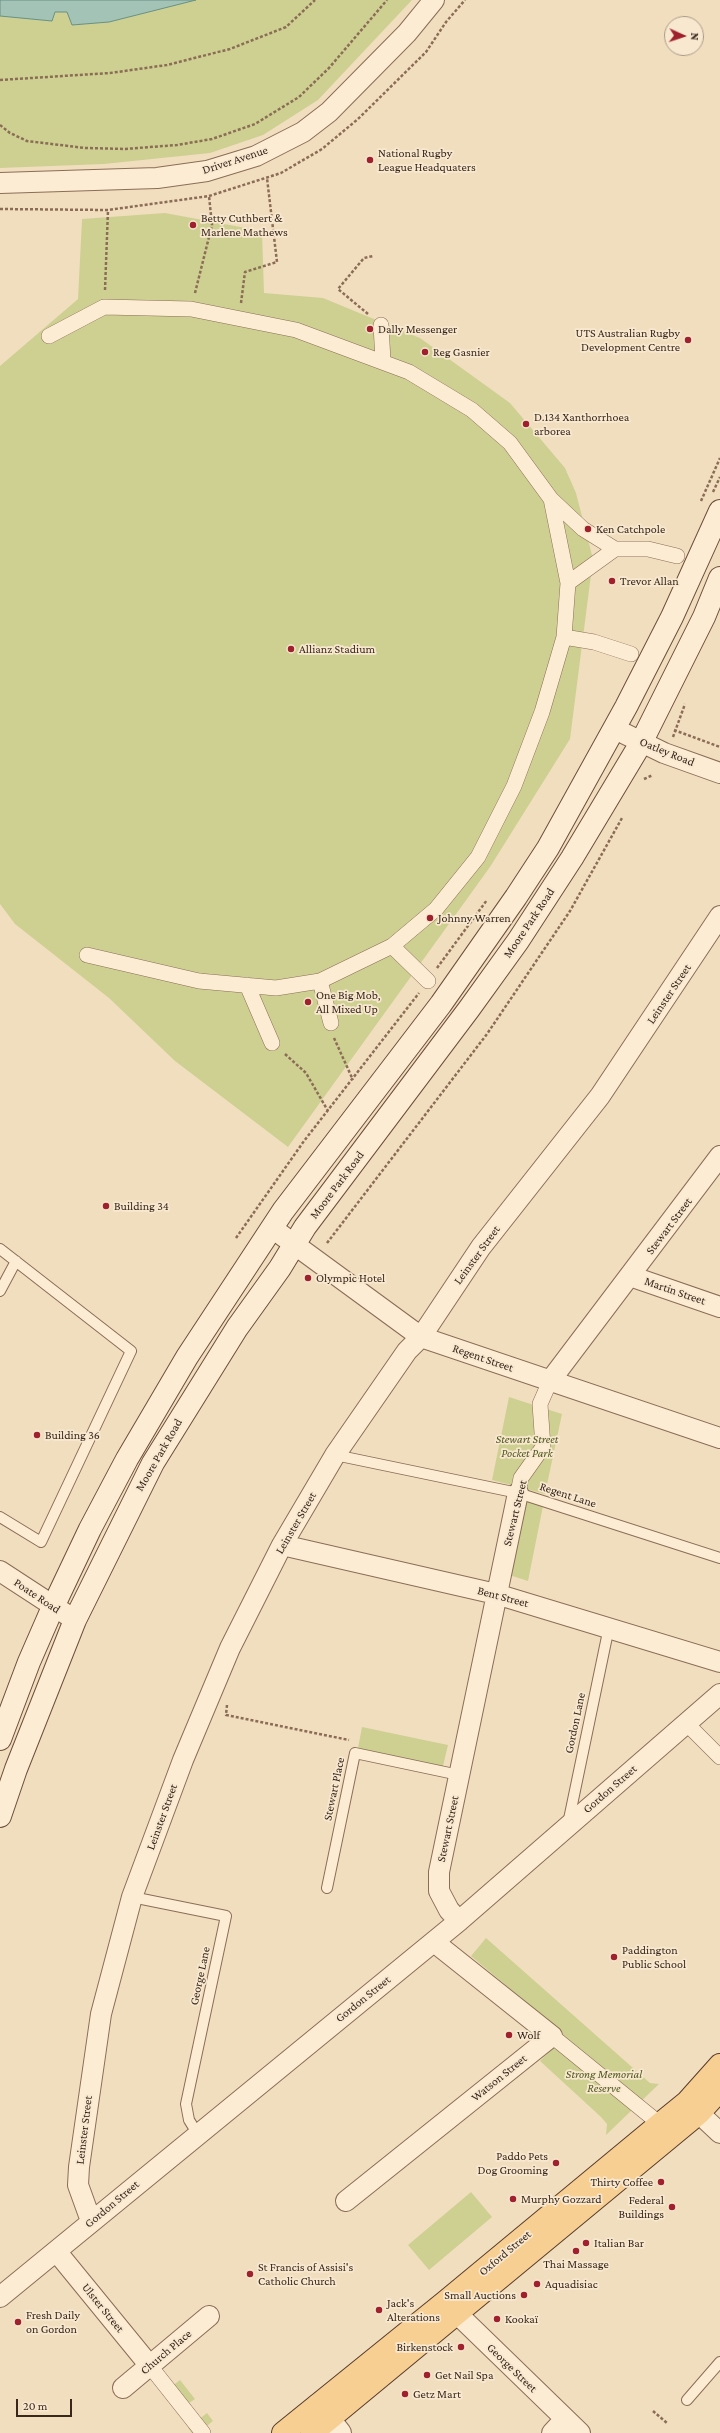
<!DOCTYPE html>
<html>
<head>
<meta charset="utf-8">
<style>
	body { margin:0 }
	#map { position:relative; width:720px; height:2433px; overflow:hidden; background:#f1debf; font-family:"Crimson Pro",serif }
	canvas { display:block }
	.north { position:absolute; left:664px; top:16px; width:40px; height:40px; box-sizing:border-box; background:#f8e8cf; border:1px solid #ac9b87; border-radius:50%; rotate:93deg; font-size:11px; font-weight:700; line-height:16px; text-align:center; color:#3a271c }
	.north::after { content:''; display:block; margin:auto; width:14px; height:18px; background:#9f212d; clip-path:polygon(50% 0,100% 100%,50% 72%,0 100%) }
	.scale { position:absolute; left:16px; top:2399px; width:56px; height:18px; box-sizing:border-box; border:2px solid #3a271c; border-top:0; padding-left:5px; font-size:12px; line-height:14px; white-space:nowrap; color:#3a271c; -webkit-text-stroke:3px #f8e8cf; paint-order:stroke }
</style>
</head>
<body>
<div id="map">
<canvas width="720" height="2433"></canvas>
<div class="north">N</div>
<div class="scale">20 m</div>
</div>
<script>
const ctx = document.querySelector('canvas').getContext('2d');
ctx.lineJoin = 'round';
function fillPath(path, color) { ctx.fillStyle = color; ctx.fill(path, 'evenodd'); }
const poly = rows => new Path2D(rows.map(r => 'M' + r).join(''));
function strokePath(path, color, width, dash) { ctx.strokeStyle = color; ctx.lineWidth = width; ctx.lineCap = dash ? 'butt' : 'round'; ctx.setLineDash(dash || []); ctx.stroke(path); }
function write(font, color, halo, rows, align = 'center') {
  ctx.font = font + ' "Crimson Pro",serif'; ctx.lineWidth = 3.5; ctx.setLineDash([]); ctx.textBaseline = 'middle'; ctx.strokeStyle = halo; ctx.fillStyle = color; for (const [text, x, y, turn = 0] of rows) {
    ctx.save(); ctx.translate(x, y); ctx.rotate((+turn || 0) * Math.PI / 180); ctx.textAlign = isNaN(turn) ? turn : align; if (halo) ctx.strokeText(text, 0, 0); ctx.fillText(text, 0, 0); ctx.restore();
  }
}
fillPath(poly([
	[0,0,412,0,318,100,263,135,210,153,104,164,0,168],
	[165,213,262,231,264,293,323,298,420,338,510,403,565,468,576,493,593,559,570,739,490,867,288,1147,175,1061,109,998,15,924,0,904,0,366,78,299,82,219],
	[509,1397,562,1414,545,1494,492,1480],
	[523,1500,543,1506,528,1581,506,1574],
	[362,1727,448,1745,443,1766,358,1748],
	[486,1938,650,2083,659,2084,606,2135,607,2124,601,2117,540,2061,556,2045,551,2023,471,1956],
	[471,2192,492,2217,429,2270,408,2245],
	[180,2380,195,2399,186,2405,163,2393],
	[207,2413,213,2421,198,2433,192,2433,188,2428]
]), '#ced092');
const water = poly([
	[0,0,196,0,109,22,72,25,67,12,55,12,52,21,0,16,0,0]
]);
fillPath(water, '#a2c3b6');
strokePath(water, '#699184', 1);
const service = poly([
	[0,1249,131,1351,41,1542,0,1517],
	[0,1291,16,1261],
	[335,1455,518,1493,720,1558],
	[568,1824,609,1627],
	[327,1888,355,1753,459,1775],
	[132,1897,226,1916,186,2104,189,2120,197,2133],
	[687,2400,720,2362]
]);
const pedestrian = poly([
	[381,325,383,361],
	[49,336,104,307,191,309,296,330,409,372,472,410,510,443,551,499,568,583,564,637,542,712,514,786,478,857,436,909,392,946,320,981,276,988,199,981,87,955],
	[551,499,583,529,615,549],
	[568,583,615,549,648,549,677,556],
	[564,637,594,642,631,654],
	[392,946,428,981],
	[320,981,331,1023],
	[247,985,272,1043],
	[518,1493,521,1478,543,1447,540,1404,550,1381],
	[686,1723,720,1757],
	[552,2036,660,2124],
	[150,2366,203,2433]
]);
const minor = poly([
	[0,183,157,178,207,171,256,156,303,132,329,112,407,33,434,0],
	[615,729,664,753,720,773],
	[272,1228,421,1337,720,1438],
	[630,1276,720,1307],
	[550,1381,720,1156],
	[282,1545,496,1594,720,1662],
	[0,1571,75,1620],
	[459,1921,449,1910,439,1891,439,1872,518,1493],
	[688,2103,720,2133],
	[346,2201,552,2036,434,1942],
	[91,2221,78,2185,79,2167,101,2014,132,1897,183,1760,230,1648,282,1545,335,1455,407,1351,421,1337,481,1247,600,1096,720,916],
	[56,2251,150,2366],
	[0,2297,459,1921,720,1694],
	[445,2302,580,2433],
	[123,2388,209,2316],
	[552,2433,565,2419]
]);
const tertiary = poly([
	[318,2405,340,2433]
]);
const secondary = poly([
	[0,1739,29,1662,53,1607,90,1529,127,1459,187,1357,283,1211,441,1004,516,897,548,848,626,707,672,617,720,511],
	[0,1816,16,1769,75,1620,153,1463,237,1328,280,1268,305,1227,469,1009,518,941,572,858,641,743,704,617,720,578]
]);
const primary = poly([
	[283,2433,445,2302,660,2124,687,2102,720,2065],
	[312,2433,699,2113,720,2090]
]);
strokePath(service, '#8b6d56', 12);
strokePath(pedestrian, '#8b6d56', 16);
strokePath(minor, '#8b6d56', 22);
strokePath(tertiary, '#8b6d56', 24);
strokePath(secondary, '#6d4e39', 24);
strokePath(primary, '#593c2b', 24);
strokePath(poly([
	[0,80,110,73,167,65,230,49,286,27,315,0],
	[0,125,10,133,27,141,85,148,125,149,177,145,212,139,255,124,299,97,329,68,387,0],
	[0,209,108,210,209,196,281,173,322,149,358,119,426,52,446,22,465,0],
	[105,290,108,210],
	[195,293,212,225,209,196],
	[241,303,245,272,277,262,267,178],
	[368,314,338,289,364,258,373,256],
	[713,492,720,477],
	[701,501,720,458],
	[674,730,720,747],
	[673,737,685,704],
	[644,779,653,775],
	[437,968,487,900],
	[334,1038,353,1080],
	[285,1054,306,1073,328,1111],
	[236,1238,304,1141,419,993],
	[327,1243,487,1034,570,911,622,818],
	[227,1705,226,1715,349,1740],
	[653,2411,667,2423]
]), '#8b6d56', 2.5, [3, 2]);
strokePath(service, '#fbecd3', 10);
strokePath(pedestrian, '#fbecd3', 15);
strokePath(minor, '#fbecd3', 20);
strokePath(tertiary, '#fbecd3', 22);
strokePath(secondary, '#fbecd3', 22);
strokePath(primary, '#f8cf93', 22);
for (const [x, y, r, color] of [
	[370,160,4,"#9f212d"],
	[193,225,4,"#9f212d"],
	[370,329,4,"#9f212d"],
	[688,340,4,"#9f212d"],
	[425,352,4,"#9f212d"],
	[526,424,4,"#9f212d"],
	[588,529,4,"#9f212d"],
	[612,581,4,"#9f212d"],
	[291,649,4,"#9f212d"],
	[430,918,4,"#9f212d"],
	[308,1002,4,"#9f212d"],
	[106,1206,4,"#9f212d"],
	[308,1278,4,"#9f212d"],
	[37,1435,4,"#9f212d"],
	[614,1957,4,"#9f212d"],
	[509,2035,4,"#9f212d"],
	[556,2163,4,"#9f212d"],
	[661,2182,4,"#9f212d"],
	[513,2199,4,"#9f212d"],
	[672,2207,4,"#9f212d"],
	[586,2243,4,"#9f212d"],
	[576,2251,4,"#9f212d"],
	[250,2274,4,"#9f212d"],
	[537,2284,4,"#9f212d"],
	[524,2295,4,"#9f212d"],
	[379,2310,4,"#9f212d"],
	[497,2319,4,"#9f212d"],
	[18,2322,4,"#9f212d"],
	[461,2347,4,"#9f212d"],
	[427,2375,4,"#9f212d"],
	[405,2394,4,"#9f212d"]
]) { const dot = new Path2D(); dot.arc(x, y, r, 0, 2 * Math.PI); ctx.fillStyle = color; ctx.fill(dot); strokePath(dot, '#f8e8cf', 1.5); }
write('12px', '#3a271c', '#f8e8cf', [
	["National Rugby",378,153],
	["League Headquaters",378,167],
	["Betty Cuthbert &",201,218],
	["Marlene Mathews",201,232],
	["Dally Messenger",378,329],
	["UTS Australian Rugby",680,333,"right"],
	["Development Centre",680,347,"right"],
	["Reg Gasnier",433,352],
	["D.134 Xanthorrhoea",534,417],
	["arborea",534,431],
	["Ken Catchpole",596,529],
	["Trevor Allan",620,581],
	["Allianz Stadium",299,649],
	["Johnny Warren",438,918],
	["One Big Mob,",316,995],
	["All Mixed Up",316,1009],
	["Building 34",114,1206],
	["Olympic Hotel",316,1278],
	["Building 36",45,1435],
	["Paddington",622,1950],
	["Public School",622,1964],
	["Wolf",517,2035],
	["Paddo Pets",548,2156,"right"],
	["Dog Grooming",548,2170,"right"],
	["Thirty Coffee",653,2182,"right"],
	["Murphy Gozzard",521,2199],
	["Federal",664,2200,"right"],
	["Buildings",664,2214,"right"],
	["Italian Bar",594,2243],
	["Thai Massage",576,2264,"center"],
	["St Francis of Assisi's",258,2267],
	["Catholic Church",258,2281],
	["Aquadisiac",545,2284],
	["Small Auctions",516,2295,"right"],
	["Jack's",387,2303],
	["Alterations",387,2317],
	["Fresh Daily",26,2315],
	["on Gordon",26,2329],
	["Kookaï",505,2319],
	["Birkenstock",453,2347,"right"],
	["Get Nail Spa",435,2375],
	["Getz Mart",413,2394]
], 'left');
write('12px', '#3a271c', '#f8e8cf', [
	["Driver Avenue",235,160,-18],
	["Oatley Road",667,752,22],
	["Moore Park Road",529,923,-56],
	["Leinster Street",669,994,-56],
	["Moore Park Road",337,1185,-53],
	["Stewart Street",669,1226,-53],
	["Leinster Street",477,1255,-54],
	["Martin Street",675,1291,19],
	["Regent Street",483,1358,19],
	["Moore Park Road",159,1455,-60],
	["Regent Lane",568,1495,18],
	["Stewart Street",515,1513,-76],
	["Leinster Street",296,1523,-60],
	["Poate Road",37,1596,34],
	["Bent Street",503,1597,15],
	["Gordon Lane",575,1723,-78],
	["Stewart Place",334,1789,-78],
	["Gordon Street",610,1789,-41],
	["Leinster Street",162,1817,-70],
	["Stewart Street",448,1829,-78],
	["George Lane",200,1976,-78],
	["Gordon Street",363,1999,-39],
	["Watson Street",499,2078,-39],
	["Leinster Street",84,2130,-83],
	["Gordon Street",112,2204,-40],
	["Oxford Street",505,2253,-40],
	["Ulster Street",103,2308,51],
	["Church Place",166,2352,-40],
	["George Street",512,2368,44]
]);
write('italic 12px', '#4f5820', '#f8e8cf', [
	["Stewart Street",527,1439],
	["Pocket Park",527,1453],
	["Strong Memorial",604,2074],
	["Reserve",604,2088]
]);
</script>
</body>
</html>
